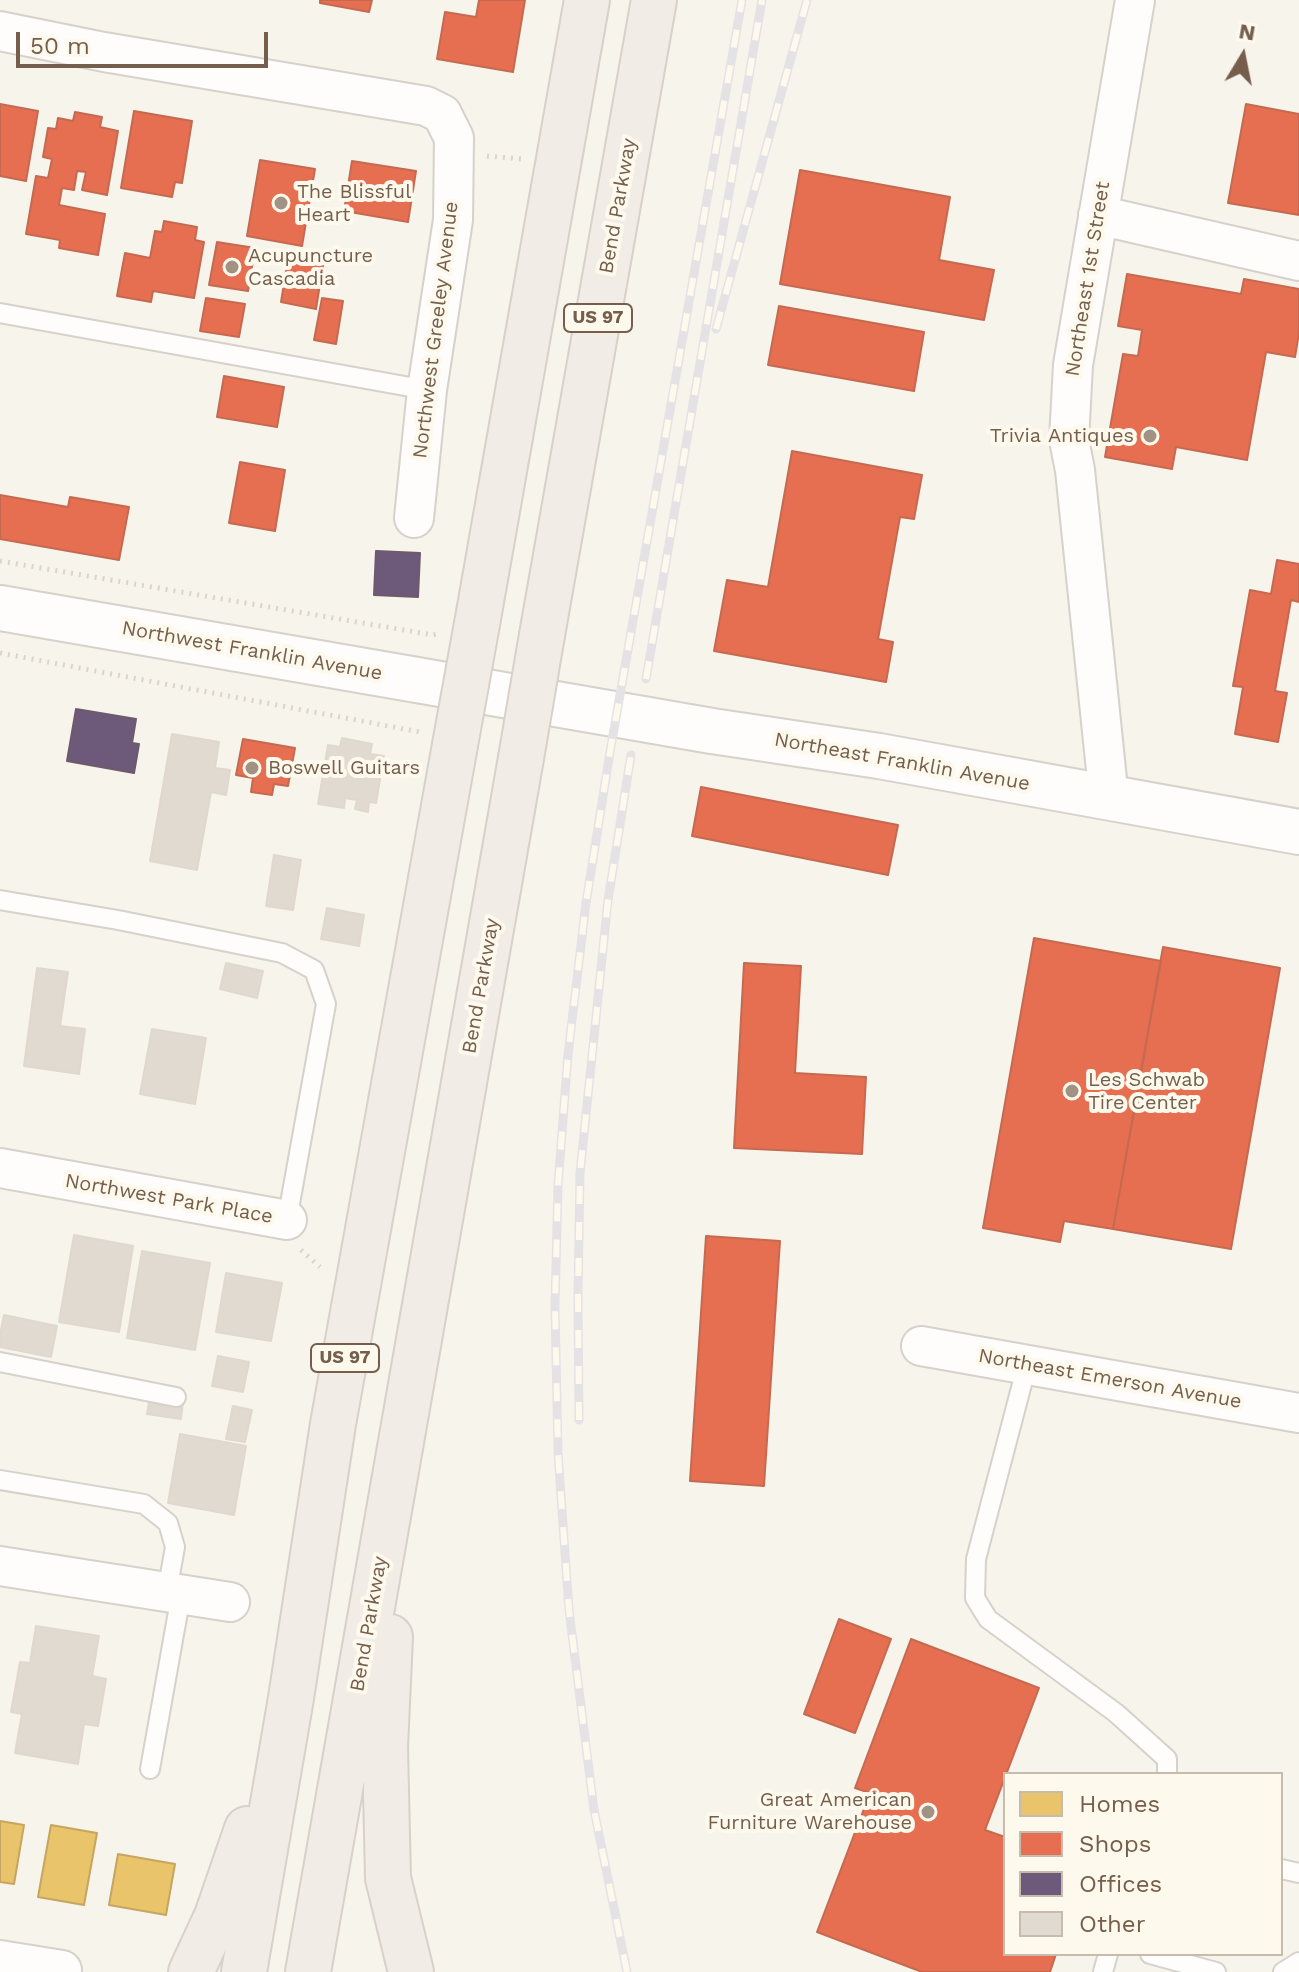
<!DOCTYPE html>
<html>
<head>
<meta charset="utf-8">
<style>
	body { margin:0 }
	#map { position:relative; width:1299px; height:1972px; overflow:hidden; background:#f7f4ec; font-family:"Work Sans",sans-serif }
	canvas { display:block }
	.legend { position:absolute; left:1003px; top:1772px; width:280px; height:184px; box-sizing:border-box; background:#fef9ed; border:2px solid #c7bbad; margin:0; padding:10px 14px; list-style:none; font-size:24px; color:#755e4c }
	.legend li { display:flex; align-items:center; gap:16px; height:40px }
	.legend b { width:40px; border:2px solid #c7bbad }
	.north { position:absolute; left:1203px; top:16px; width:80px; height:80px; -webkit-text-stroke:6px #fef9ed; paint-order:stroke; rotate:10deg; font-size:22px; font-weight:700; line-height:32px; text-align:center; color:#755e4c }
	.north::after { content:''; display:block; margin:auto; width:28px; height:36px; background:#755e4c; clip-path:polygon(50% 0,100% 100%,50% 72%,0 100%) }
	.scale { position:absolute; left:16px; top:32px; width:252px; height:36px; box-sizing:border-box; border:4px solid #755e4c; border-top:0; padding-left:10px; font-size:24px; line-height:28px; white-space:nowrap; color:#755e4c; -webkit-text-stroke:6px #fef9ed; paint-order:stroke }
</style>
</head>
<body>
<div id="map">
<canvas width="1299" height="1972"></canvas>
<ul class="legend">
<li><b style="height:22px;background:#e9c46a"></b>Homes</li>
<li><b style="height:22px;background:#e76f51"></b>Shops</li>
<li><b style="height:22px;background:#6d597a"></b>Offices</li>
<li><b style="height:22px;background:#e1dad1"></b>Other</li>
</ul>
<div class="north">N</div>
<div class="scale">50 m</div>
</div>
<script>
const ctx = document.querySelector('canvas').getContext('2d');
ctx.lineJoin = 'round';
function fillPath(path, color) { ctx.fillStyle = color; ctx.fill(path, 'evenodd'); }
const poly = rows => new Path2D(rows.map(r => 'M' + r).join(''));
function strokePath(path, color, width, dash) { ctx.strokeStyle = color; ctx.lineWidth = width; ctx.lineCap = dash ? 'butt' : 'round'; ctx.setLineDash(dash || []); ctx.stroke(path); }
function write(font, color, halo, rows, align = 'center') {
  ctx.font = font + ' "Work Sans",sans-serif'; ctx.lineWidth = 8; ctx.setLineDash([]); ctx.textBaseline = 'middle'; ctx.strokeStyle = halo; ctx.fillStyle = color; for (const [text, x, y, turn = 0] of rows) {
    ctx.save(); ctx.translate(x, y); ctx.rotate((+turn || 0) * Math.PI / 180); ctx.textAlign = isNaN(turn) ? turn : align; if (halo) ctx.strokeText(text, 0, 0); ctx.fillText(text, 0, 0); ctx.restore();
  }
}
const homes = poly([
	[0,1821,24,1825,14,1884,0,1882,0,1821],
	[51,1825,97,1833,84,1905,38,1897,51,1825],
	[118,1854,175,1864,166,1915,109,1905,118,1854]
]);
fillPath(homes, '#e9c46a');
strokePath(homes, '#c6a561', 2);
const shops = poly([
	[320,0,372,0,369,12,320,3,320,0],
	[479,0,525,0,513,72,437,59,445,12,476,17,479,0],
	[0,104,38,111,26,181,0,176,0,104],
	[1246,104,1299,114,1299,215,1228,203,1246,104],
	[134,111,192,121,182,183,175,182,172,197,121,188,134,111],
	[75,112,102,117,100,127,118,131,107,195,82,190,86,172,77,171,74,190,62,188,59,205,105,214,98,255,59,248,60,240,26,234,36,176,48,178,52,159,43,157,48,128,56,129,58,118,73,121,75,112],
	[260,160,315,169,302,246,247,236,260,160],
	[352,161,416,171,408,222,344,211,352,161],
	[800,170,950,197,939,260,994,270,984,320,780,284,800,170],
	[164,221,197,227,195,240,204,242,194,298,153,291,151,302,117,296,125,253,150,258,155,231,162,232,164,221],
	[217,242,255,248,248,291,209,285,217,242],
	[289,253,324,259,316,309,281,302,289,253],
	[1127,274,1241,294,1244,279,1299,289,1299,333,1295,357,1266,352,1247,460,1176,447,1172,469,1105,457,1123,354,1138,356,1142,330,1118,326,1127,274],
	[206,298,245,304,239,337,200,331,206,298],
	[322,298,343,301,336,344,314,340,322,298],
	[779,306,924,332,914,391,768,365,779,306],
	[224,376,284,387,277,427,217,417,224,376],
	[792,451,922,475,914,519,900,517,878,639,893,642,886,682,714,651,727,580,768,587,792,451],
	[240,462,285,470,275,531,229,523,240,462],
	[0,495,68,507,70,497,129,507,119,560,0,539,0,495],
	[1277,560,1299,564,1299,602,1291,600,1275,691,1287,693,1278,742,1235,734,1243,687,1233,686,1250,590,1271,594,1277,560],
	[243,739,295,748,288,786,274,784,272,795,251,792,253,778,236,775,243,739],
	[701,787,898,825,888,875,692,836,701,787],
	[1034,938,1161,961,1113,1229,1064,1221,1060,1242,983,1228,1034,938],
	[1163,947,1280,968,1231,1249,1113,1229,1163,947],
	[744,963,801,966,795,1073,866,1077,862,1154,734,1148,744,963],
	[706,1236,780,1241,764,1486,690,1481,706,1236],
	[839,1619,891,1639,855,1733,804,1714,839,1619],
	[911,1639,1039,1688,985,1830,1005,1837,1005,1954,1056,1954,1050,1972,922,1972,817,1932,870,1793,855,1788,911,1639]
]);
fillPath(shops, '#e76f51');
strokePath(shops, '#c56a50', 2);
const offices = poly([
	[376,551,420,553,418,597,374,595,376,551],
	[76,709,136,719,132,743,139,744,134,773,67,761,76,709]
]);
fillPath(offices, '#6d597a');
strokePath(offices, '#6f5a6c', 2);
const building = poly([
	[172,734,219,742,215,768,230,770,226,795,211,792,197,870,150,861,172,734],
	[342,738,372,744,370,754,384,756,376,803,369,802,368,812,355,809,357,800,345,798,344,808,318,804,328,745,340,747,342,738],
	[274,855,301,860,293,910,266,906,274,855],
	[327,908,364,915,359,946,321,939,327,908],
	[226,963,263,971,257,998,220,989,226,963],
	[37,968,68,972,60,1026,85,1029,79,1074,24,1066,37,968],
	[152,1029,206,1038,195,1104,140,1094,152,1029],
	[74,1235,133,1246,119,1332,59,1322,74,1235],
	[142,1251,210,1263,195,1350,127,1338,142,1251],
	[226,1273,282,1283,271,1341,216,1332,226,1273],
	[4,1315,57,1326,51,1357,0,1347,0,1335,4,1315],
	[218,1356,249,1362,243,1392,212,1386,218,1356],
	[150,1396,183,1401,181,1419,147,1414,150,1396],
	[233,1406,252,1410,245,1442,226,1439,233,1406],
	[180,1434,246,1446,234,1515,168,1503,180,1434],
	[36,1626,99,1636,92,1676,106,1679,98,1726,84,1724,78,1764,15,1753,22,1714,11,1712,20,1662,30,1663,36,1626]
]);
fillPath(building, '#e1dad1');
strokePath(building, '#e0d8ce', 2);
const service = poly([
	[0,313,427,390],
	[0,900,118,920,282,953,314,970,326,1004,287,1220],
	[0,1362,176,1397],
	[1027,1365,976,1559,975,1598,988,1619,1116,1713,1167,1759,1167,1774],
	[0,1480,144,1504,168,1523,175,1547,167,1592],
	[150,1769,181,1595],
	[1281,1869,1299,1873],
	[1150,1954,1216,1972],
	[1103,1972,1108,1954],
	[1283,1972,1299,1962]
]);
const minor = poly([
	[0,31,104,52,426,106,442,114,454,138,453,220,427,390,414,518],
	[1098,215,1299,261],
	[1109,799,1075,470,1069,440,1073,365,1135,0],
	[0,1168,287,1220],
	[921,1346,1299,1413],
	[0,1566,230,1602],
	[0,1960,62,1970]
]);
const tertiary = poly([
	[0,608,712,731,879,756,1299,832]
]);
const trunk = poly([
	[477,624,587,0],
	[542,635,654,0],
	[390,1637,385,1747,388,1878,411,1972],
	[191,1972,217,1916,247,1829],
	[244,1972,291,1698,333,1424,455,745],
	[308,1972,521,758]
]);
strokePath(service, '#d6d1ca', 22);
strokePath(minor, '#d6d1ca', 42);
strokePath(tertiary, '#d6d1ca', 48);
strokePath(trunk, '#d8d1ca', 48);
strokePath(poly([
	[487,156,521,159],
	[0,561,433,635,437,634],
	[0,653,420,732],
	[301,1250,320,1267]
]), '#dad4ce', 5, [2, 6]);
strokePath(service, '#fefdfc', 18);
strokePath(minor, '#fefdfc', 38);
strokePath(tertiary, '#fefdfc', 44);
strokePath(trunk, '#f1ece6', 44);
const rail = poly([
	[716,329,807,0],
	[646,679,762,0],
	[579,1420,578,1296,580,1173,608,900,631,755],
	[627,1972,594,1810,569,1610,558,1453,555,1306,558,1185,568,1054,586,903,610,752,742,0]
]);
strokePath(rail, '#e5e2e5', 9);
strokePath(rail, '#fef9ed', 6, [18]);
const trunkBridge = poly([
	[455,745,477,624],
	[521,758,542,635]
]);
strokePath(trunkBridge, '#d8d1ca', 48, []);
strokePath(trunkBridge, '#f1ece6', 44);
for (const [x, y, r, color] of [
	[281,203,8,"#a29284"],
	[232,267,8,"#a29284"],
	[1150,436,8,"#a29284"],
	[252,768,8,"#a29284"],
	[1072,1091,8,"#a29284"],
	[928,1812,8,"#a29284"]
]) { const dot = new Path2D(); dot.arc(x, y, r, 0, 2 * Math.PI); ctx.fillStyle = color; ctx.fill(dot); strokePath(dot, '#fef9ed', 3); }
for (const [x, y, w] of [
	[598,318,68],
	[345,1358,68]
]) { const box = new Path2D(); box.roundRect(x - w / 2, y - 14, w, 28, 6); ctx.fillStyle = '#fef9ed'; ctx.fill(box); strokePath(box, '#755e4c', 2); }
write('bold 18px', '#755e4c', null, [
	["US 97",598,318],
	["US 97",345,1358]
]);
write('20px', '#755e4c', '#fef9ed', [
	["The Blissful",297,192],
	["Heart",297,215],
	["Acupuncture",248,256],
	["Cascadia",248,279],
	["Trivia Antiques",1134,436,"right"],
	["Boswell Guitars",268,768],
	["Les Schwab",1088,1080],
	["Tire Center",1088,1103],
	["Great American",912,1800,"right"],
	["Furniture Warehouse",912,1823,"right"]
], 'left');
write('20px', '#755e4c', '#fef9ed', [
	["Bend Parkway",618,206,-80],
	["Northeast 1st Street",1088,279,-81],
	["Northwest Greeley Avenue",436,330,-83],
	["Northwest Franklin Avenue",252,651,10],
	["Northeast Franklin Avenue",902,762,10],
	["Bend Parkway",481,986,-80],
	["Northwest Park Place",169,1199,10],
	["Northeast Emerson Avenue",1110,1379,10],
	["Bend Parkway",369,1624,-80]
]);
</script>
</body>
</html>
